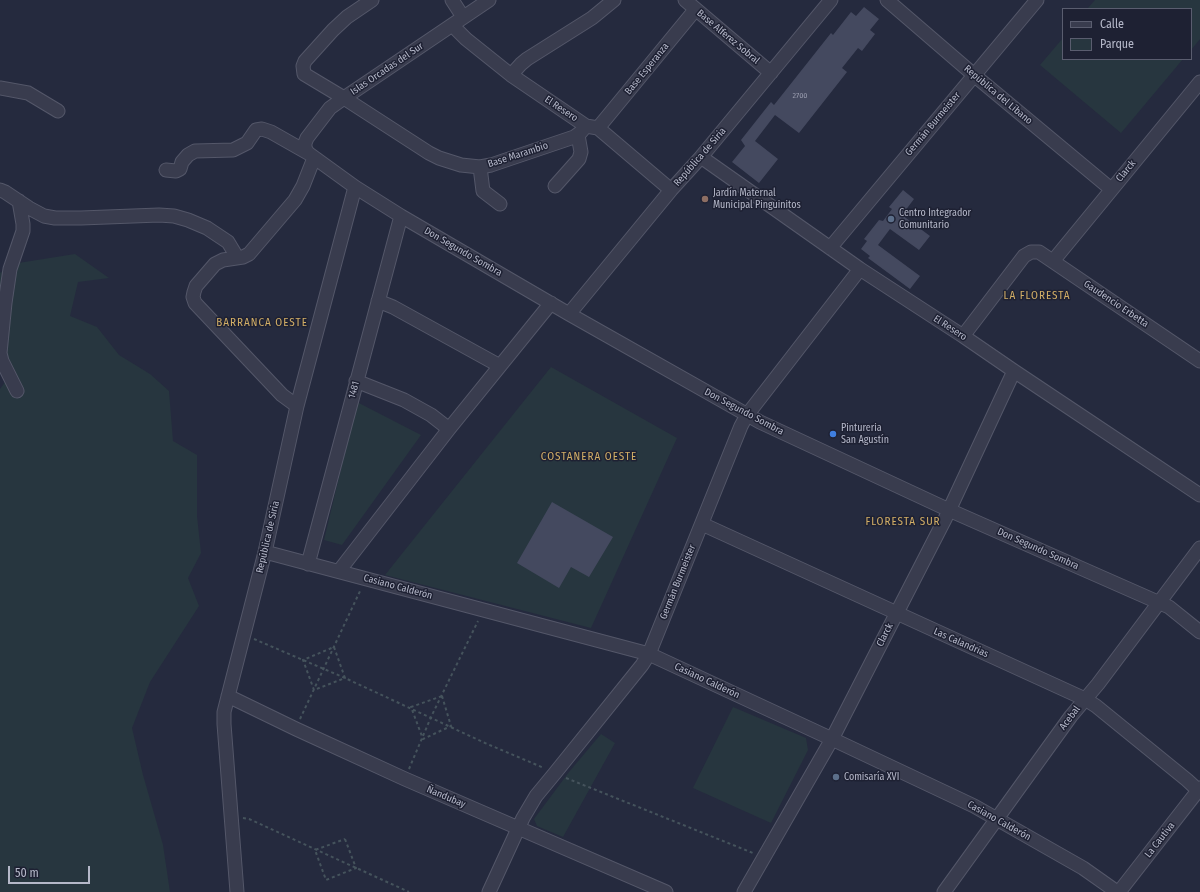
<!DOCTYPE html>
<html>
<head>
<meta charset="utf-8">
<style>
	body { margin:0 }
	#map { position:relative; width:1200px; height:892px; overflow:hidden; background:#252a3e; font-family:"Fira Sans Condensed",sans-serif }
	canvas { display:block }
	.legend { position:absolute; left:1062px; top:8px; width:130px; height:52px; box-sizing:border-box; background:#1e2133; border:1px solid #5a5d6f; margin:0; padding:5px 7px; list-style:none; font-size:12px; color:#b5b8c9 }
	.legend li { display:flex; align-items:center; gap:8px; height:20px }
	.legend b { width:20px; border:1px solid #5a5d6f }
	.scale { position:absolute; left:8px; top:866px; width:82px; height:18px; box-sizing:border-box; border:2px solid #b5b8c9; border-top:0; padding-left:5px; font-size:12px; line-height:14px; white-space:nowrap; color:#b5b8c9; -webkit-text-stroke:3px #1e2133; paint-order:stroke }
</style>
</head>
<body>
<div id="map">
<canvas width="1200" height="892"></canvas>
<ul class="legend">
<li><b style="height:5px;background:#393c4e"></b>Calle</li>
<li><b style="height:11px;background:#27363f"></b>Parque</li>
</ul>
<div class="scale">50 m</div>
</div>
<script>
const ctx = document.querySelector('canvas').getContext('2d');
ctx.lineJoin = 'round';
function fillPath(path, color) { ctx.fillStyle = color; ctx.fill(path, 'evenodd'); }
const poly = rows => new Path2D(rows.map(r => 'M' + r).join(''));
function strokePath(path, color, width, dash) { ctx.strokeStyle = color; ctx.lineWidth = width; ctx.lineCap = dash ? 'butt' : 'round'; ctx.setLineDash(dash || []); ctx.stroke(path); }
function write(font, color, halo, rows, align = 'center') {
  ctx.font = font + ' "Fira Sans Condensed",sans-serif'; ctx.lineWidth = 3; ctx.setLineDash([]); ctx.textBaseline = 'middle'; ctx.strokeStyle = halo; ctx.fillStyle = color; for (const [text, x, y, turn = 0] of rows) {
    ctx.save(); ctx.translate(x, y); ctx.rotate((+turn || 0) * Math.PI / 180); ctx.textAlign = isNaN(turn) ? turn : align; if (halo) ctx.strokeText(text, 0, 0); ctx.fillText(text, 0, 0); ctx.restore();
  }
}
fillPath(poly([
	[1095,0,1200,0,1200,39,1191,50,1191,9,1087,9],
	[1063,38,1063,59,1183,59,1121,133,1040,65],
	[75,254,109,278,78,282,70,316,97,327,119,355,150,374,169,391,173,441,197,455,197,516,201,553,188,578,199,606,150,682,132,728,143,775,163,845,170,892,0,892,0,389,8,378,0,323,0,273,12,264],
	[551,367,677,438,591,628,385,575],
	[357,402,421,435,342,545,324,540],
	[733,707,806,738,808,750,771,823,693,788],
	[601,734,615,743,563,837,537,826,534,819,569,772]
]), '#27363f');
fillPath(poly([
	[864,7,879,19,870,30,875,34,862,51,858,48,842,68,847,72,799,133,775,115,755,141,778,159,759,183,732,162,745,146,741,140,771,102,774,105,831,33,833,35,851,12,856,16],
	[903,190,914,199,902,215,930,236,919,250,890,229,878,245,920,276,910,289,868,258,870,256,861,249,867,241,864,239,879,220,883,221,892,209,889,207],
	[552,502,613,537,589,577,571,567,559,588,517,563]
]), '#44495f');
const minor = poly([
	[372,0,347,17,333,30,305,61,303,66,304,74,344,98,429,153,439,158,461,165,480,167,491,165,574,137,581,132,586,126],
	[452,0,463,17],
	[685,0,771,73],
	[887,0,974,75,1111,189],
	[452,25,466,39,511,75,586,126,598,128,671,190],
	[511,75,521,64,527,59,592,18,614,0],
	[0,88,28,93,58,111],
	[598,128,695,10],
	[308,153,305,148,305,143,307,138,330,108,344,98,489,0],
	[701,157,860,269,963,336,1014,371,1200,495],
	[480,167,483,191,500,204],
	[166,170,176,171,180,169,182,162,188,155,195,151,233,150,247,143,256,130,262,129,271,132,308,153,355,187,401,216,569,314,760,422,949,510,1169,607,1200,632],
	[555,186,579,159,581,152,578,135],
	[0,190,5,192,29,208,44,216,55,218,81,218,159,215,174,216,188,220,207,228,228,242,237,257],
	[830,248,1037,0],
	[1053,261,1200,82],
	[378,301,393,307,500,366],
	[569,314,671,190,701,157,831,0],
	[963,336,1024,256,1031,252,1039,252,1200,361],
	[356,381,404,400,431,415,449,429],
	[17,391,2,361,0,353,5,303,10,269,23,231,23,224,19,201],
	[297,406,282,395,195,303,193,297,194,292,196,286,215,264,223,260,243,257,249,254,295,200,303,186,314,158],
	[702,524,1085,699,1096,706,1187,780,1200,792],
	[265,552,649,654,832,739,974,806,1083,868,1117,892],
	[308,564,401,216],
	[339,571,449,429,551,303],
	[228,696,296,729,405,779,666,892],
	[237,892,224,724,224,712,265,552,297,406,355,187],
	[489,892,523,818,536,796,555,773,642,665,649,654,741,426,747,415,860,269],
	[744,892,832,739,945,519,1014,371],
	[944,892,1071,716,1098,684,1200,548],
	[1119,892,1200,788]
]);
strokePath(minor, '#545769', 15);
strokePath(poly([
	[254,639,345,678,485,743,544,768],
	[334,647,345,678,314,690,303,660,334,647],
	[442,696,451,726,423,739,411,707,442,696],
	[300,719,361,589],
	[409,769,431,717,478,621],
	[566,778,753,853],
	[243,818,249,819,409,892],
	[345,839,356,868,326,880,315,850,345,839]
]), '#45535c', 2, [3, 3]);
strokePath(minor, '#393c4e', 13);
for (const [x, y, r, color] of [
	[705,199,4,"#8d6e63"],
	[891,219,4,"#5c6f8a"],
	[833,434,4,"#3f7fe0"],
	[836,777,4,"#5c6f8a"]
]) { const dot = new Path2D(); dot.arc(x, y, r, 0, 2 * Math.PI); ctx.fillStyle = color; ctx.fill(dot); strokePath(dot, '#1e2133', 1.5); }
write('8px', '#999cae', null, [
	["2700",800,96]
]);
write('10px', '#b5b8c9', '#1e2133', [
	["Base Alferez Sobral",728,37,40],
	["Islas Orcadas del Sur",387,69,-34],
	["Base Esperanza",647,69,-51],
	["República del Líbano",998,95,40],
	["El Resero",561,109,34],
	["Germán Burmeister",933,124,-50],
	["Base Marambio",518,155,-18],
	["República de Siria",700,157,-49],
	["Clarck",1126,171,-50],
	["Don Segundo Sombra",463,252,30],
	["Gaudencio Erbetta",1116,304,34],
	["El Resero",950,328,33],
	["1481",354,390,-75],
	["Don Segundo Sombra",744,412,28],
	["República de Siria",268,537,-77],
	["Don Segundo Sombra",1038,549,24],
	["Germán Burmeister",678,582,-68],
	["Casiano Calderón",398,587,15],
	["Clarck",885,635,-63],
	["Las Calandrias",961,643,24],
	["Casiano Calderón",707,681,25],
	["Acebal",1070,718,-53],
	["Ñandubay",446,797,23],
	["Casiano Calderón",999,821,29],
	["La Cautiva",1160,840,-52]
]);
write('10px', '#b5b8c9', '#1e2133', [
	["Jardín Maternal",713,193],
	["Municipal Pinguinitos",713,205],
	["Centro Integrador",899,213],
	["Comunitario",899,225],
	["Pintureria",841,428],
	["San Agustín",841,440],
	["Comisaría XVI",844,777]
], 'left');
ctx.letterSpacing = '1px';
write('11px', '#d2ae66', '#1e2133', [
	["LA FLORESTA",1037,296],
	["BARRANCA OESTE",262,323],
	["COSTANERA OESTE",589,457],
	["FLORESTA SUR",903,522]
]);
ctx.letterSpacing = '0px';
</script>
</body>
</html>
